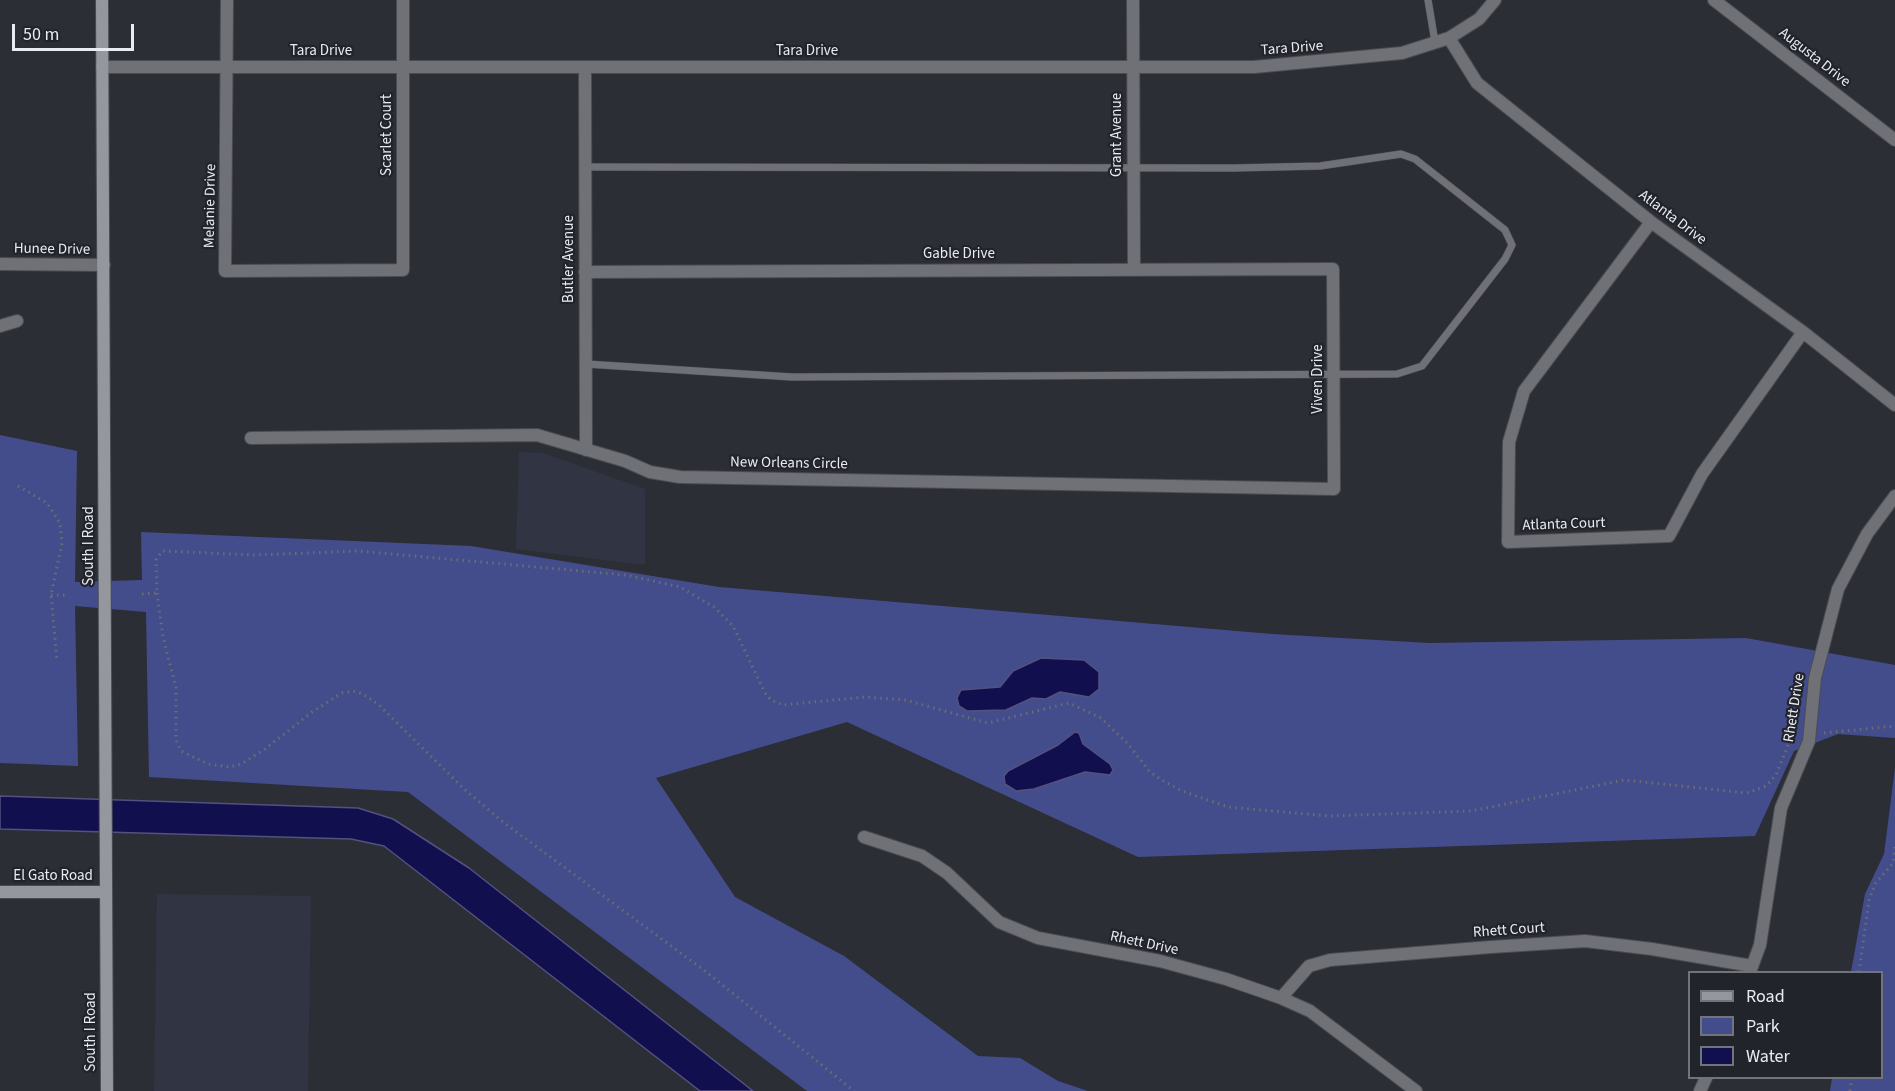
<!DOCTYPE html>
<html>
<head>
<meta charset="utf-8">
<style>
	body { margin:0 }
	#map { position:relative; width:1895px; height:1091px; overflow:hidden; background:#2c2e36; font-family:"Source Sans 3",sans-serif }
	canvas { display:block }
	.legend { position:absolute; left:1688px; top:971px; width:195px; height:108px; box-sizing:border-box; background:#22242c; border:2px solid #72747b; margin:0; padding:8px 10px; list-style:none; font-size:18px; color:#eaebf1 }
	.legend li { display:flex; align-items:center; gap:12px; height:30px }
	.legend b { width:30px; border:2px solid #72747b }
	.scale { position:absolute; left:12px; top:24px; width:122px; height:27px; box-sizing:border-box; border:3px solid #eaebf1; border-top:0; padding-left:8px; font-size:18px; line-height:21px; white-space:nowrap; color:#eaebf1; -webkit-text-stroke:4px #22242c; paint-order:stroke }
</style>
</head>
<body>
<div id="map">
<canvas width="1895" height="1091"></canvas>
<ul class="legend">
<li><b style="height:8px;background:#95979e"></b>Road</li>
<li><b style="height:16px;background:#444d8b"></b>Park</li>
<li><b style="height:16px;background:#120f4e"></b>Water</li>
</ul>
<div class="scale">50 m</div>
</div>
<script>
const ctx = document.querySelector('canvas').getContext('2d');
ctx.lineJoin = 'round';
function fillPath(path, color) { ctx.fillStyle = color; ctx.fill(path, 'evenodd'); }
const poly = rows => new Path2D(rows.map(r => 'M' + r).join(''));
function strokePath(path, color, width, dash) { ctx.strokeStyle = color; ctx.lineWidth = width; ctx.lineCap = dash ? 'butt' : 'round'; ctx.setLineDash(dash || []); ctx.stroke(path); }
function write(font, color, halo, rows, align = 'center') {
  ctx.font = font + ' "Source Sans 3",sans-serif'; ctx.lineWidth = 4.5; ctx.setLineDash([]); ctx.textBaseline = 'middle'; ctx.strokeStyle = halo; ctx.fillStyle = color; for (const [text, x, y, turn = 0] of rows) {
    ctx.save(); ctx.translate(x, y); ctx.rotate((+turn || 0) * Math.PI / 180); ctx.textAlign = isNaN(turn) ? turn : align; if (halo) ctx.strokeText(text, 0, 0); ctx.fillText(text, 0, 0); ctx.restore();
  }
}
fillPath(poly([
	[519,452,543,453,645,489,645,565,516,549],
	[157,894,311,896,308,1091,154,1091]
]), '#313443');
fillPath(poly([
	[0,435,77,451,75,582,142,580,141,532,471,546,719,587,1272,634,1429,643,1746,638,1895,665,1895,738,1838,734,1794,751,1755,836,1138,857,847,722,656,778,735,897,844,956,978,1056,1020,1058,1058,1081,1088,1091,807,1091,408,792,149,777,146,612,75,606,78,766,0,763],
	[1895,768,1895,1091,1830,1091,1832,1078,1882,1078,1882,972,1851,972,1865,894,1884,854]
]), '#444d8b');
const water = poly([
	[1041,658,1084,660,1099,672,1099,689,1089,697,1060,692,1046,699,1032,698,1006,710,967,711,959,706,957,698,961,690,1000,687,1013,671,1041,658],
	[1075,732,1079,733,1083,744,1110,764,1113,770,1110,775,1085,772,1034,789,1016,791,1005,784,1004,776,1008,771,1058,745,1075,732],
	[0,796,358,808,393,819,469,868,753,1091,700,1091,384,846,351,839,0,829,0,796]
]);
fillPath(water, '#120f4e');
strokePath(water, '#53517f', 1.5);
const lane = poly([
	[1428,0,1435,42],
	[585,167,1234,168,1320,166,1401,154,1415,159,1505,230,1512,245,1505,259,1422,366,1397,374,792,377,586,364]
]);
const street = poly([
	[227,0,225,271,403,270,403,0],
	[1133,0,1134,269],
	[1714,0,1895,140],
	[1449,38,1477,83,1651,222,1803,332,1895,405],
	[102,67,1254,67,1402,53,1449,38,1479,19,1495,0],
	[585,68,586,450],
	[1651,222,1524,391,1509,442,1508,542,1669,536,1702,474,1803,332],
	[0,264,104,265],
	[0,326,17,321],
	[251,438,537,435,625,461,650,472,680,477,1334,489,1333,269,585,272],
	[864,837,922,856,947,873,999,922,1038,938,1160,961,1226,979,1281,998,1310,1011,1416,1091],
	[1750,972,1760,945,1781,808,1809,741,1815,678,1838,589,1867,534,1895,496],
	[1281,998,1309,966,1330,960,1491,947,1585,941,1652,949,1752,966],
	[1700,1091,1706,1078]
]);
const secondary = poly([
	[102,0,107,1091],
	[0,892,106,892]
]);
strokePath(lane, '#4a4c54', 8);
strokePath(street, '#4a4c54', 14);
strokePath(secondary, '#4a4c54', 14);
strokePath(poly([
	[18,486,47,503,60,523,62,543,51,595,57,661],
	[157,593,163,637,176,688,176,740,181,751,208,764,229,767,241,764,265,749,312,712,342,693,353,691,363,694,379,705,463,788,503,822,705,971,854,1091],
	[142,594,157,593,156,560,162,551,255,555,358,551,626,575,680,587,714,607,733,626,765,693,771,700,783,705,865,697,905,700,988,723,1069,703,1101,718,1128,744,1149,771,1160,779,1182,791,1228,807,1329,816,1471,811,1624,780,1747,793,1766,786,1776,775,1789,743,1794,742],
	[51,595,68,595],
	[1824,733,1895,726],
	[1859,972,1869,900,1875,884,1893,863,1895,845],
	[1850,1091,1852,1078]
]), '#6b6d74', 3, [1.5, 4.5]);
strokePath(lane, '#707176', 7);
strokePath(street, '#707176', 12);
strokePath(secondary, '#95979e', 12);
write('15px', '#eaebf1', '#22242c', [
	["Tara Drive",1292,49,-4],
	["Tara Drive",321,52],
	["Tara Drive",807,52],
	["Augusta Drive",1814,58,38],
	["Scarlet Court",388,135,-90],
	["Grant Avenue",1118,135,-90],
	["Melanie Drive",211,206,-89],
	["Atlanta Drive",1672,218,37],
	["Hunee Drive",52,250,1],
	["Gable Drive",959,255],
	["Butler Avenue",570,259,-90],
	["Viven Drive",1319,379,-90],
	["New Orleans Circle",789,464,1],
	["Atlanta Court",1564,525,-2],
	["South I Road",90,546,-90],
	["Rhett Drive",1795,708,-81],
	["El Gato Road",53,877],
	["Rhett Court",1509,931,-4],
	["Rhett Drive",1144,944,12],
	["South I Road",92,1032,-90]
]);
</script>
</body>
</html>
